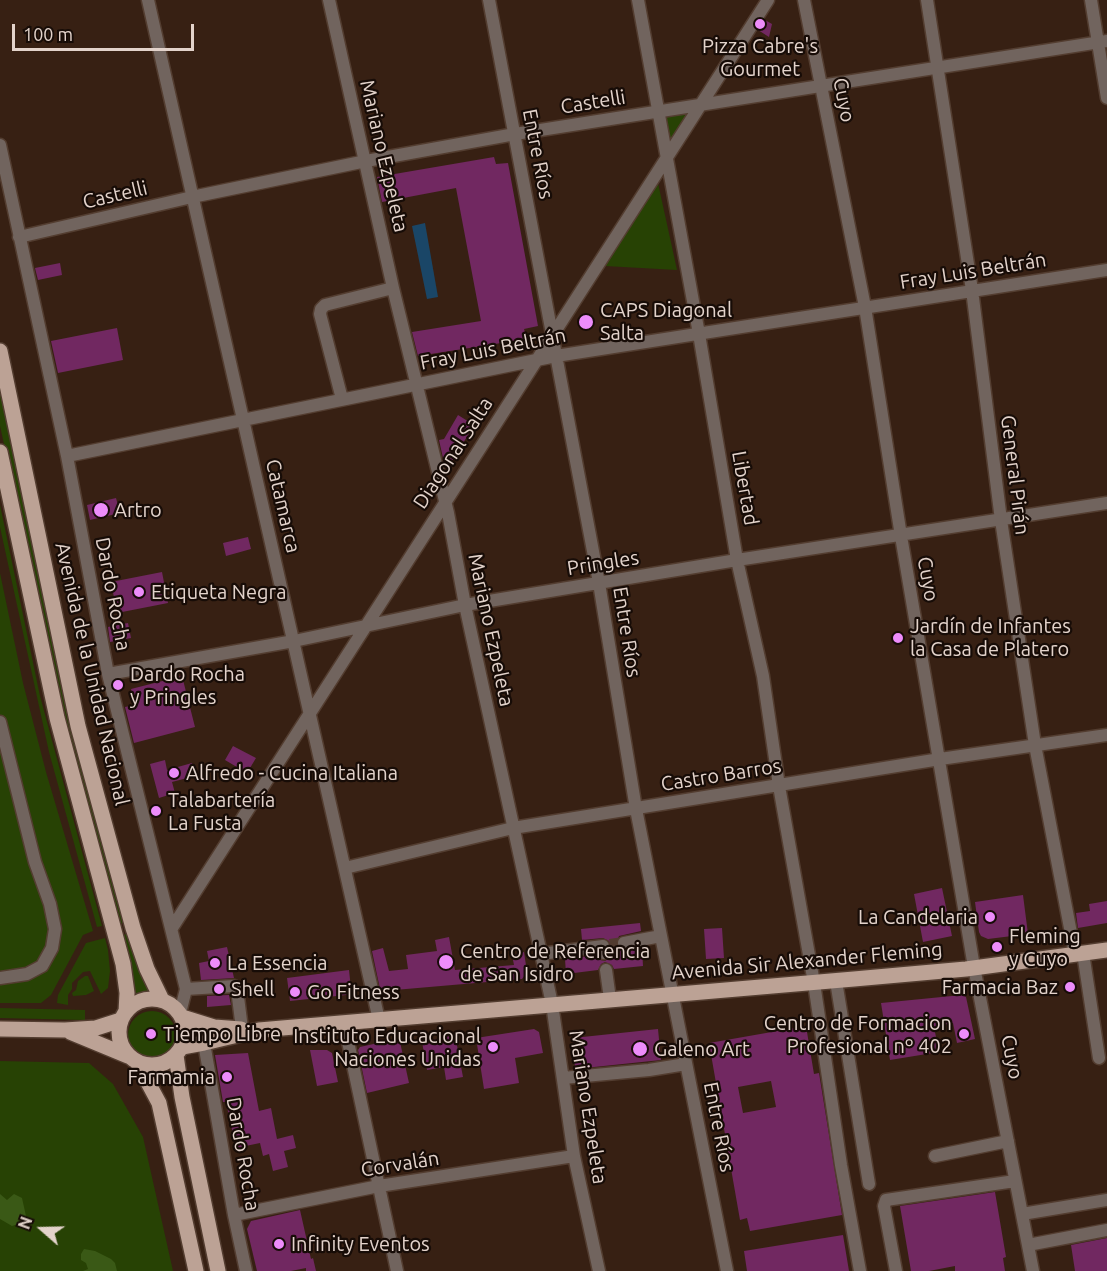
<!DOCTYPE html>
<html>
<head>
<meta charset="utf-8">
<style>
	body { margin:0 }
	#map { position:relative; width:1107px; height:1271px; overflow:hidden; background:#372013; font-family:Ubuntu,sans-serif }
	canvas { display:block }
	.north { position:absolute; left:12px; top:1199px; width:60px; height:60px; -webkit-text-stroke:4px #170c07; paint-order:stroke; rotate:290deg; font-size:16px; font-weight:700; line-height:24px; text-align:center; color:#e3d3cb }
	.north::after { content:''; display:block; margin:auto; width:21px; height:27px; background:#e3d3cb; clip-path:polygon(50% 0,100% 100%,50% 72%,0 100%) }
	.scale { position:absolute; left:12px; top:24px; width:182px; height:27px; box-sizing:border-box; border:3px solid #e3d3cb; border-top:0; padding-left:8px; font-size:18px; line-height:21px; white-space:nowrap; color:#e3d3cb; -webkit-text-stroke:4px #170c07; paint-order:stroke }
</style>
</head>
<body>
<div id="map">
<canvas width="1107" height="1271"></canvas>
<div class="north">N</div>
<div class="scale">100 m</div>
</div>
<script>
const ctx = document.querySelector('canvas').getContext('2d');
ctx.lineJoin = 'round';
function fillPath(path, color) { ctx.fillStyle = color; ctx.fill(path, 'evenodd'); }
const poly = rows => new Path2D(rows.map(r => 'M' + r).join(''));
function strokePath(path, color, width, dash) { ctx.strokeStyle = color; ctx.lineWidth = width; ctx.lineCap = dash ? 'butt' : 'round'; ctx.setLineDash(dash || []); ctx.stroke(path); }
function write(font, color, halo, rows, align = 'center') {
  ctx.font = font + ' Ubuntu,sans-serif'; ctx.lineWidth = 4.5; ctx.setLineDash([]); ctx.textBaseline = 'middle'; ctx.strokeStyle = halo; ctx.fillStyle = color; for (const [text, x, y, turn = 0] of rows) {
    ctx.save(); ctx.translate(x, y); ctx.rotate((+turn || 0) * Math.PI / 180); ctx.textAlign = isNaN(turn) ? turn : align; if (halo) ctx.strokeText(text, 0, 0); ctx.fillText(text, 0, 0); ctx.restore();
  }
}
fillPath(poly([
	[700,105,666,159,658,112],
	[658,183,677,270,605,266],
	[0,384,128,922,119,924,68,736,0,426],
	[0,505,40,696,102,926,97,927,49,752,0,527],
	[0,573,23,683,46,772,93,931,83,935,51,995,41,1003,0,1003],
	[130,933,155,993,130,999,123,935],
	[105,938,108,950,110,971,108,988,101,994,90,971,83,972,72,983,72,989,68,995,68,1005,57,1003,58,995,86,943],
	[85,976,88,976,94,991,86,995,73,996,72,993,76,990,78,981],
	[0,1008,85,1010,85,1020,0,1018],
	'128 1035a24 24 0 1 1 48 0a24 24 0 1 1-48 0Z',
	[0,1061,89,1063,113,1084,143,1137,173,1271,0,1271]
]), '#274204');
fillPath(poly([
	[0,1194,7,1200,14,1194,22,1198,26,1216,21,1223,12,1226,0,1219],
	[84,1249,95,1251,111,1259,115,1263,117,1271,83,1271,88,1269,86,1263,81,1260,81,1254]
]), '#3a5916');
fillPath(poly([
	[425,223,438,297,427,299,412,226]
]), '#1a4667');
fillPath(poly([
	[765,20,772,24,769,37,758,30],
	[494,157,496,164,508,163,538,326,524,329,527,339,418,356,412,332,481,321,456,188,382,202,377,177],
	[60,263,62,275,38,280,35,268],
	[117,328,123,360,58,373,51,341],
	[458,415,474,425,448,468,445,467,439,440,444,439],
	[116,498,120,513,90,520,87,505],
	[248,537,251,549,226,556,223,543],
	[162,572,168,603,117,613,111,582],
	[128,623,131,638,110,642,108,627],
	[182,676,195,727,134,743,125,707,135,705,131,689],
	[233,746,256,758,247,773,225,760],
	[165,760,167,770,192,763,195,776,172,782,175,793,159,798,150,764],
	[942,888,952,936,923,942,914,894],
	[1023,895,1028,934,988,939,981,936,979,932,975,902],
	[1107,901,1107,923,1078,928,1076,913,1090,911,1089,904],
	[640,923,641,931,619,936,616,944,622,951,642,948,643,966,614,969,612,965,605,962,601,964,598,970,566,974,565,959,596,955,600,960,605,961,612,956,609,941,603,938,582,940,581,929],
	[722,928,724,958,706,959,704,929],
	[449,937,455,970,514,965,512,955,524,952,527,972,522,979,383,991,380,989,372,951,383,948,389,971,408,969,406,955,437,951,435,940],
	[227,947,234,978,201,980,199,963,209,961,207,951],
	[349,970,351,989,346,995,290,1001,287,978],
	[229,995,231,1005,207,1007,207,996],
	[962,995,966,997,975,1039,957,1043,953,1023,934,1027,939,1052,890,1060,881,1003],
	[806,1026,814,1074,819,1073,842,1215,750,1231,747,1218,740,1220,709,1043],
	[771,1081,776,1107,743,1113,738,1087],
	[534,1029,539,1032,543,1053,515,1058,519,1083,484,1089,476,1038],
	[658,1029,661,1060,575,1069,573,1038],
	[455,1035,463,1077,446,1080,444,1067,427,1070,422,1042],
	[400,1042,409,1083,367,1093,358,1050,360,1047,378,1043],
	[310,1050,327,1050,332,1053,338,1082,317,1086],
	[248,1053,259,1111,271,1108,277,1139,293,1135,296,1148,284,1151,288,1167,273,1171,269,1154,263,1156,260,1143,236,1148,226,1102,223,1102,215,1055],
	[995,1192,1006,1257,1003,1258,1005,1271,955,1271,955,1266,929,1271,911,1271,900,1206],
	[300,1210,311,1259,313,1258,316,1271,306,1271,306,1268,291,1271,257,1271,247,1229,251,1221],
	[843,1235,849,1271,747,1271,744,1251],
	[1107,1238,1107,1271,1075,1271,1071,1245]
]), '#712861');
strokePath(poly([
	[610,945,624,943]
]), '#513b2f', 12, [12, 6]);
const minor = poly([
	[148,0,379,1020],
	[329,0,393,288,448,513,465,605,552,1004,574,1156,599,1271],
	[489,0,599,583,636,809,727,1271],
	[638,0,699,334,737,560,763,676,779,786,814,983,841,1165,860,1271],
	[804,0,865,307,901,536,974,967,1033,1271],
	[927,0,972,290,1001,520,1035,745,1075,954],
	[1091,0,1107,98],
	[0,145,67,456,108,674,186,989,180,1013],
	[19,237,192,197,366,161,515,134,1107,41],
	[342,399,320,314,321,309,325,305,393,288],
	[67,456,556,356,1107,270],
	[108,674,294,641,465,605,737,560,1107,503],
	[0,722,35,862,50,904,55,929,52,948,42,966,27,974,0,978],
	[345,868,513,828,940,759,1107,735],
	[172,928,768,0],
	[624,943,661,936],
	[1083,953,1099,1058],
	[541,954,603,946,604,953],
	[606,970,610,999],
	[836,981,869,1184],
	[186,989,234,986,237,989,242,1029],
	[344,1023,397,1271],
	[204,1043,234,1215,246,1271],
	[563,1078,649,1070,686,1064],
	[935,1156,1008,1141],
	[1022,1214,1107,1200],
	[234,1215,379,1186,574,1156],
	[1028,1245,1107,1230],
	[896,1271,884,1206,886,1200,1015,1181]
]);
const major = poly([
	[0,351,78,726,133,928,147,969,162,1000],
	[0,452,57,718,123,964,127,993,126,1012],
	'119 1032a33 33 0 1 1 66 0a33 33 0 1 1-66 0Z',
	[182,1017,214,1027,241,1029],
	[0,1029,65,1030,96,1028,121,1020],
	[70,1032,128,1056],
	[182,1047,204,1043,259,1030,854,979,966,969,1107,950],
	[176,1055,182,1097,218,1271],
	[137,1062,159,1103,196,1271]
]);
strokePath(minor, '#533d30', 15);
strokePath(major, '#533d30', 18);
strokePath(minor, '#71645e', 12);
strokePath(major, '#bca295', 15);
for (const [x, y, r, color] of [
	[760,24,6,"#ed8cfa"],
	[586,322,8,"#ed8cfa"],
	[101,510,8,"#ed8cfa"],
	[139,592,6,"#ed8cfa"],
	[898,638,6,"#ed8cfa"],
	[118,685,6,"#ed8cfa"],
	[174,773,6,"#ed8cfa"],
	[156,811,6,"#ed8cfa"],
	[990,917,6,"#ed8cfa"],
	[997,947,6,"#ed8cfa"],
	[446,962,8,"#ed8cfa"],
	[215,963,6,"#ed8cfa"],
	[1070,987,6,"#ed8cfa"],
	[219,989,6,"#ed8cfa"],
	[295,992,6,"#ed8cfa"],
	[151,1034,6,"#ed8cfa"],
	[964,1034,6,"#ed8cfa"],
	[493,1047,6,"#ed8cfa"],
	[640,1049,8,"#ed8cfa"],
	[227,1077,6,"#ed8cfa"],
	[279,1244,6,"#ed8cfa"]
]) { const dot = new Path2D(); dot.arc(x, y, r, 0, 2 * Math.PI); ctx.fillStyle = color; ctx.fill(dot); strokePath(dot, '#170c07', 2); }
write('20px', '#e3d3cb', '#170c07', [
	["Pizza Cabre's",760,46,"center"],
	["Gourmet",760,69,"center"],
	["CAPS Diagonal",600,310],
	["Salta",600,333],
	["Artro",114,510],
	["Etiqueta Negra",151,592],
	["Jardín de Infantes",910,626],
	["la Casa de Platero",910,649],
	["Dardo Rocha",130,674],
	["y Pringles",130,697],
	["Alfredo - Cucina Italiana",186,773],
	["Talabartería",168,800],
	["La Fusta",168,823],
	["La Candelaria",978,917,"right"],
	["Fleming",1009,936],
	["y Cuyo",1009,959],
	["Centro de Referencia",460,951],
	["de San Isidro",460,974],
	["La Essencia",227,963],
	["Farmacia Baz",1058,987,"right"],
	["Shell",231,989],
	["Go Fitness",307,992],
	["Centro de Formacion",952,1023,"right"],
	["Profesional nº 402",952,1046,"right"],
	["Tiempo Libre",163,1034],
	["Instituto Educacional",481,1036,"right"],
	["Naciones Unidas",481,1059,"right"],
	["Galeno Art",654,1049],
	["Farmamia",215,1077,"right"],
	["Infinity Eventos",291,1244]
], 'left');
write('20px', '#e3d3cb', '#170c07', [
	["Cuyo",844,100,79],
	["Castelli",593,102,-9],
	["Entre Ríos",538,154,79],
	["Mariano Ezpeleta",384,156,77],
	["Castelli",115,195,-13],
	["Fray Luis Beltrán",973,271,-9],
	["Fray Luis Beltrán",493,349,-11],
	["Diagonal Salta",453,453,-57],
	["General Pirán",1015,475,83],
	["Libertad",745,488,80],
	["Catamarca",283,506,77],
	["Pringles",603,563,-9],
	["Cuyo",928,579,80],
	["Dardo Rocha",113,594,79],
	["Mariano Ezpeleta",491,630,78],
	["Entre Ríos",627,632,81],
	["Avenida de la Unidad Nacional",92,674,77],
	["Castro Barros",721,775,-9],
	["Avenida Sir Alexander Fleming",807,961,-5],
	["Cuyo",1012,1057,79],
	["Mariano Ezpeleta",588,1107,81],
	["Entre Ríos",719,1127,79],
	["Dardo Rocha",243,1154,80],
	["Corvalán",400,1164,-9]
]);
</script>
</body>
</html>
